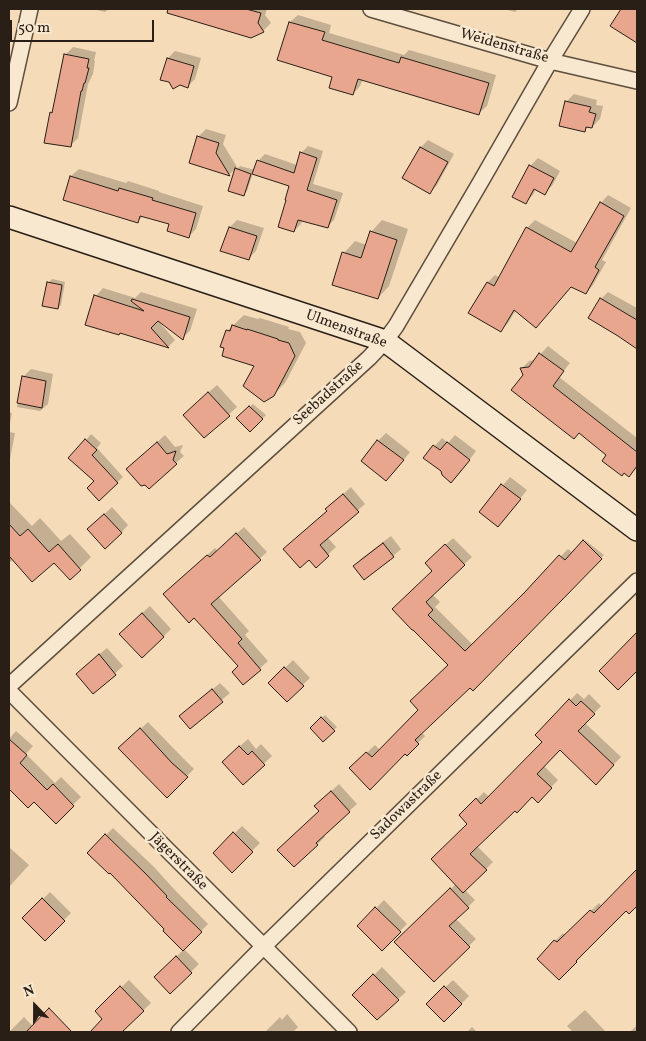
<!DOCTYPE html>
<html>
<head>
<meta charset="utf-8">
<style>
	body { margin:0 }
	#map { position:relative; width:646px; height:1041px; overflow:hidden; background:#f5dbb7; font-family:Vollkorn,serif }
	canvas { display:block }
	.frame { position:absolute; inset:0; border:10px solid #2a1f16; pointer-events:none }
	.north { position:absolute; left:10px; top:981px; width:50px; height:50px; -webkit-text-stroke:4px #f8e8d0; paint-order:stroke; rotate:338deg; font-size:14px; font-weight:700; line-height:20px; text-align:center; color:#2a1f16 }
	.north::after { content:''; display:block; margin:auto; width:18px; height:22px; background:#2a1f16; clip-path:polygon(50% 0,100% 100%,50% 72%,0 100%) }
	.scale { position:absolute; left:10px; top:20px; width:144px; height:22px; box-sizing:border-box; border:2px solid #2a1f16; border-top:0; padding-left:6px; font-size:15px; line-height:18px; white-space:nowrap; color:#2a1f16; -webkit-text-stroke:4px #f8e8d0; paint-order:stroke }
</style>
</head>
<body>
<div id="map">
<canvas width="646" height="1041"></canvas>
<div class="frame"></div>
<div class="north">N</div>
<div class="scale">50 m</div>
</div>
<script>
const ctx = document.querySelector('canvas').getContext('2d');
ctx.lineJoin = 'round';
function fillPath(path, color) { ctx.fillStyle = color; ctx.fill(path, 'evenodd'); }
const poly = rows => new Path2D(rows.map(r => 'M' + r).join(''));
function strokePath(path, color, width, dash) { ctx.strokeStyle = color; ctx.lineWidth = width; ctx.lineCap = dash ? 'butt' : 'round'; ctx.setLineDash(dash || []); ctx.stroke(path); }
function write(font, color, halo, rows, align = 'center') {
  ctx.font = font + ' Vollkorn,serif'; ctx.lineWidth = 5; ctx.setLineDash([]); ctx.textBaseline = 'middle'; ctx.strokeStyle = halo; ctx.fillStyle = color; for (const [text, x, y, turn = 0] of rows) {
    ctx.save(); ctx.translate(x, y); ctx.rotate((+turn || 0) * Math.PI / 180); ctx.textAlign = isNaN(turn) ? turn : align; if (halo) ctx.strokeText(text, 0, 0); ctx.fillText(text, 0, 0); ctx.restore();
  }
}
fillPath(poly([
	[92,9,109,9,105,12],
	[182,9,267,9,265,15,271,23,263,31,251,37,180,15],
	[504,9,518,9,515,12],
	[298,15,331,25,329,33,404,55,409,50,496,75,487,106,479,113,363,79,360,86,353,94,333,76,290,22],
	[73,47,96,52,94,61,95,61,93,74,88,84,78,138,70,146,51,113,54,110,65,55],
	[175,51,201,58,195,79,188,86,168,58],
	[574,94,597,100,596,105,603,106,600,119,592,127,589,126,584,131,566,102],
	[206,129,226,135,223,144,237,167,230,174,191,162,198,137],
	[428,140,454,154,437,185,430,192,421,147],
	[308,146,323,151,313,184,343,193,334,220,327,227,302,220,301,224,294,231,291,185,253,173,247,191,244,194,230,190,237,167,238,168,240,166,255,170,258,161,265,154,297,165,301,153],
	[538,158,560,171,552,186,544,193,536,189,533,195,525,202,530,166],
	[79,169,126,183,128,181,159,191,159,192,203,206,196,229,188,237,171,223,143,216,138,221,64,199,71,176],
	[608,195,631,208,602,260,606,262,593,285,586,293,572,286,516,310,508,323,500,331,488,282,495,275,500,278,527,228,535,220,577,243,601,203],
	[237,220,264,228,256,251,248,259,230,227],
	[382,220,408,229,389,286,378,298,344,253,355,241,367,245,371,232],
	[52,279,65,282,61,305,58,308,48,283],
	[103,288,135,298,141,292,197,309,190,331,182,338,161,322,160,323,175,340,168,347,120,332,96,296],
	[608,292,637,308,637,347,619,335,601,299],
	[244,315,258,319,260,318,289,327,288,329,300,332,306,343,285,383,273,395,256,365,227,331],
	[548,346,570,363,559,377,637,438,637,467,629,476,524,376,522,368,529,361,535,360],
	[31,369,53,374,48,404,40,411,17,407,23,377],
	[217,385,237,407,204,437,192,407],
	[253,404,266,415,250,430,238,418],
	[9,412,12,413,9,428],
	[9,432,15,433,10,459,9,460],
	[386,433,410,452,394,472,363,461,378,441],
	[91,434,101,443,97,448,123,477,99,499,96,481,86,440],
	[165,435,175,447,183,445,180,452,184,456,176,463,145,483,135,462],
	[455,435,476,451,459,474,451,481,442,470,425,457,442,438,448,443],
	[510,477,527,490,505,518,480,512],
	[351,487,365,504,327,537,336,547,316,566,309,558,328,511,327,509],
	[10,503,32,526,40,518,61,541,70,534,91,557,70,578,54,561,13,560,9,563,9,504],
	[112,507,128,525,121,533,96,522],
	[244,527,267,552,218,596,249,631,245,635,268,661,244,683,240,666,195,617,172,586,215,548,218,551],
	[391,536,401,549,393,556,354,566,362,558],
	[453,538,472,557,432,594,440,602,435,607,473,645,526,592,568,549,573,553,585,540,604,555,535,626,421,732,425,736,407,754,405,753,351,768,375,745,380,750,420,710,450,665,413,628,434,571,434,556],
	[150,606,171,629,163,637,131,623],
	[107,648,123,666,93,693,85,666],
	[293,660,310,678,287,700,270,683],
	[220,683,230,693,190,727,181,716],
	[577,693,584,699,589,694,601,706,585,723,621,757,596,783,560,748,544,766,558,780,538,801,532,796,515,809,477,846,493,862,465,890,475,900,456,919,476,939,434,980,395,942,456,884,469,824,461,815,484,792,489,797,544,742,537,735],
	[325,715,337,727,323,740,311,728],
	[148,722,180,755,194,769,167,796,128,741],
	[16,731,33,746,26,754,55,783,61,777,81,797,56,822,29,793,9,775,9,739],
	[248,739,256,749,261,744,272,756,243,783,231,754],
	[339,784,357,804,323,835,325,837,294,866,321,811,324,798],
	[242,826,260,843,232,871,214,853],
	[113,828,154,867,173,888,208,924,184,949,199,964,170,992,156,977,183,950,110,871,88,853],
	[10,848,29,865,9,887,9,849],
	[637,871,637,904,629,912,626,910,559,979,538,958,563,933,565,936,599,903,602,907],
	[50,892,71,913,45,939,24,918],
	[384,900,407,924,382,949,359,926],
	[382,967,406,992,398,999,354,995],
	[129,980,151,1003,121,1032,91,1032,104,1019,96,1011],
	[453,980,469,996,444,1021,428,1004],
	[585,1010,606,1032,573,1032,567,1026],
	[287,1014,298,1027,293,1032,265,1032,280,1017,282,1020],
	[24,1017,38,1032,9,1032],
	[637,1025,637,1032,630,1032],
	[472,1027,477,1032,467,1032]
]), '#0003');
const building = poly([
	[168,9,246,9,261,13,258,23,264,32,251,38,167,13,168,9],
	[621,9,637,9,637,43,610,26,621,9],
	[289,22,325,32,322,40,399,63,401,57,489,83,479,115,358,79,353,95,329,88,332,77,277,60,289,22],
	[64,54,89,59,87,68,89,68,85,83,84,83,82,91,81,91,71,147,44,143,50,112,52,113,64,54],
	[167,58,194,66,188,88,180,85,173,89,169,82,160,80,167,58],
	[565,101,591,107,589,112,596,114,592,128,586,127,585,132,559,126,565,101],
	[197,136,219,143,216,153,230,176,189,163,197,136],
	[420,147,448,162,430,194,402,178,420,147],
	[300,152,317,158,307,190,337,200,328,228,298,220,294,232,278,227,286,200,285,200,289,186,252,174,257,160,294,173,300,152],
	[529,165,554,178,545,195,534,189,526,204,512,197,529,165],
	[235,168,251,174,244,196,228,191,235,168],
	[70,176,118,191,119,188,153,198,152,200,196,213,189,238,167,231,169,224,140,216,138,223,63,200,70,176],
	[600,202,624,216,595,267,599,270,586,294,571,287,536,328,514,310,501,332,468,313,487,282,494,286,526,227,571,252,600,202],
	[229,227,257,236,249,260,220,251,229,227],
	[370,231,397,240,378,299,332,285,342,252,361,258,370,231],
	[47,282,62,285,58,309,42,306,47,282],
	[94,295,144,311,131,301,132,299,190,317,183,340,158,321,151,328,169,348,120,333,119,335,85,325,94,295],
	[600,298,637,320,637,349,618,336,588,318,600,298],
	[232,325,247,330,247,329,278,339,278,340,289,343,295,356,274,396,264,402,243,386,254,366,222,356,224,348,220,347,226,330,230,331,232,325],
	[539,353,564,371,553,386,637,452,637,466,629,477,624,473,622,476,602,461,606,455,579,433,574,439,511,390,523,375,520,368,529,367,539,353],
	[22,376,46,381,42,408,17,403,22,376],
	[208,392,230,416,204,438,183,415,208,392],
	[249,406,263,419,250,432,236,418,249,406],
	[85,439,97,450,92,455,118,483,99,501,87,488,94,481,68,458,85,439],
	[377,440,404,460,386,481,361,461,377,440],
	[157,442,167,454,176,451,173,460,177,464,149,489,145,485,141,486,126,469,157,442],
	[447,442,470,460,451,483,442,475,441,471,423,458,433,445,440,450,447,442],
	[501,484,521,499,498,527,479,512,501,484],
	[343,494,359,512,320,545,329,556,316,568,309,560,300,568,283,549,327,511,325,509,343,494],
	[104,514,122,533,105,549,87,529,104,514],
	[9,524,20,536,28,529,49,552,58,544,81,570,70,580,54,563,32,582,9,556,9,524],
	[236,533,261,560,211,604,242,639,238,643,261,670,243,685,232,672,238,666,194,618,189,623,163,594,207,555,210,557,236,533],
	[583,540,602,559,473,691,470,688,415,740,419,744,407,756,405,754,370,790,349,768,366,752,372,757,418,710,410,701,448,665,413,630,412,630,392,609,432,571,425,563,445,544,465,565,426,602,433,610,428,615,465,651,524,593,559,555,565,560,583,540],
	[383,543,394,557,364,580,353,566,383,543],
	[142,613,164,637,142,658,119,634,142,613],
	[637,632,637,671,618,690,599,671,637,632],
	[99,654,116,675,93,694,76,674,99,654],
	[284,667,304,686,287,702,268,683,284,667],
	[212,689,223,702,190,729,179,716,212,689],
	[569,699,576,706,581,701,595,714,578,731,614,765,596,785,560,750,537,774,552,788,538,803,532,797,517,813,515,811,470,854,487,870,463,893,431,859,467,824,459,815,476,798,481,804,542,742,535,735,569,699],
	[321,717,335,731,323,742,310,728,321,717],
	[140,728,172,763,188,777,167,798,118,748,140,728],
	[9,739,27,755,20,763,47,790,53,784,74,806,56,824,34,802,28,808,9,789,9,739],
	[239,746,248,755,252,751,265,765,243,785,222,762,239,746],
	[331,791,350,812,316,843,318,845,294,867,277,850,319,811,314,806,331,791],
	[233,832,253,852,232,873,213,853,233,832],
	[105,834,146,874,167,896,166,897,202,932,183,951,163,931,164,929,110,873,109,874,87,853,105,834],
	[637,869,637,906,629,914,626,911,576,961,577,962,559,980,537,959,554,940,557,942,590,910,594,913,637,869],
	[450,888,469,908,449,926,470,947,434,982,394,942,450,888],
	[42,898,65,921,45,941,22,918,42,898],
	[375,907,401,932,382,951,357,926,375,907],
	[176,956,192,973,170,994,154,977,176,956],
	[373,974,399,1000,377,1020,352,995,373,974],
	[120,986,144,1011,122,1032,90,1032,102,1019,95,1011,120,986],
	[444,986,462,1004,444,1022,426,1004,444,986],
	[49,1008,72,1032,26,1032,49,1008]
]);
fillPath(building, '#e7a68d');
strokePath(building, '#2a1f16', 1);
const street = poly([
	[371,9,550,61,637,81],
	[9,103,30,9],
	[9,686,369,358,385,341,396,326,480,183,550,61,582,9],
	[9,691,349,1032],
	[179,1032,263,947,637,581]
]);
const secondary = poly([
	[9,217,385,341,637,530]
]);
strokePath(street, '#5d4e3e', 18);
strokePath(secondary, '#2a1f16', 24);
strokePath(street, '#f8e8d0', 15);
strokePath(secondary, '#f8e8d0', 21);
write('15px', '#2a1f16', '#f8e8d0', [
	["Weidenstraße",504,47,16],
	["Ulmenstraße",346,330,20],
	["Seebadstraße",329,394,-42],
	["Sadowastraße",407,806,-44],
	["Jägerstraße",178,862,45]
]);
</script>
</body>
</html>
